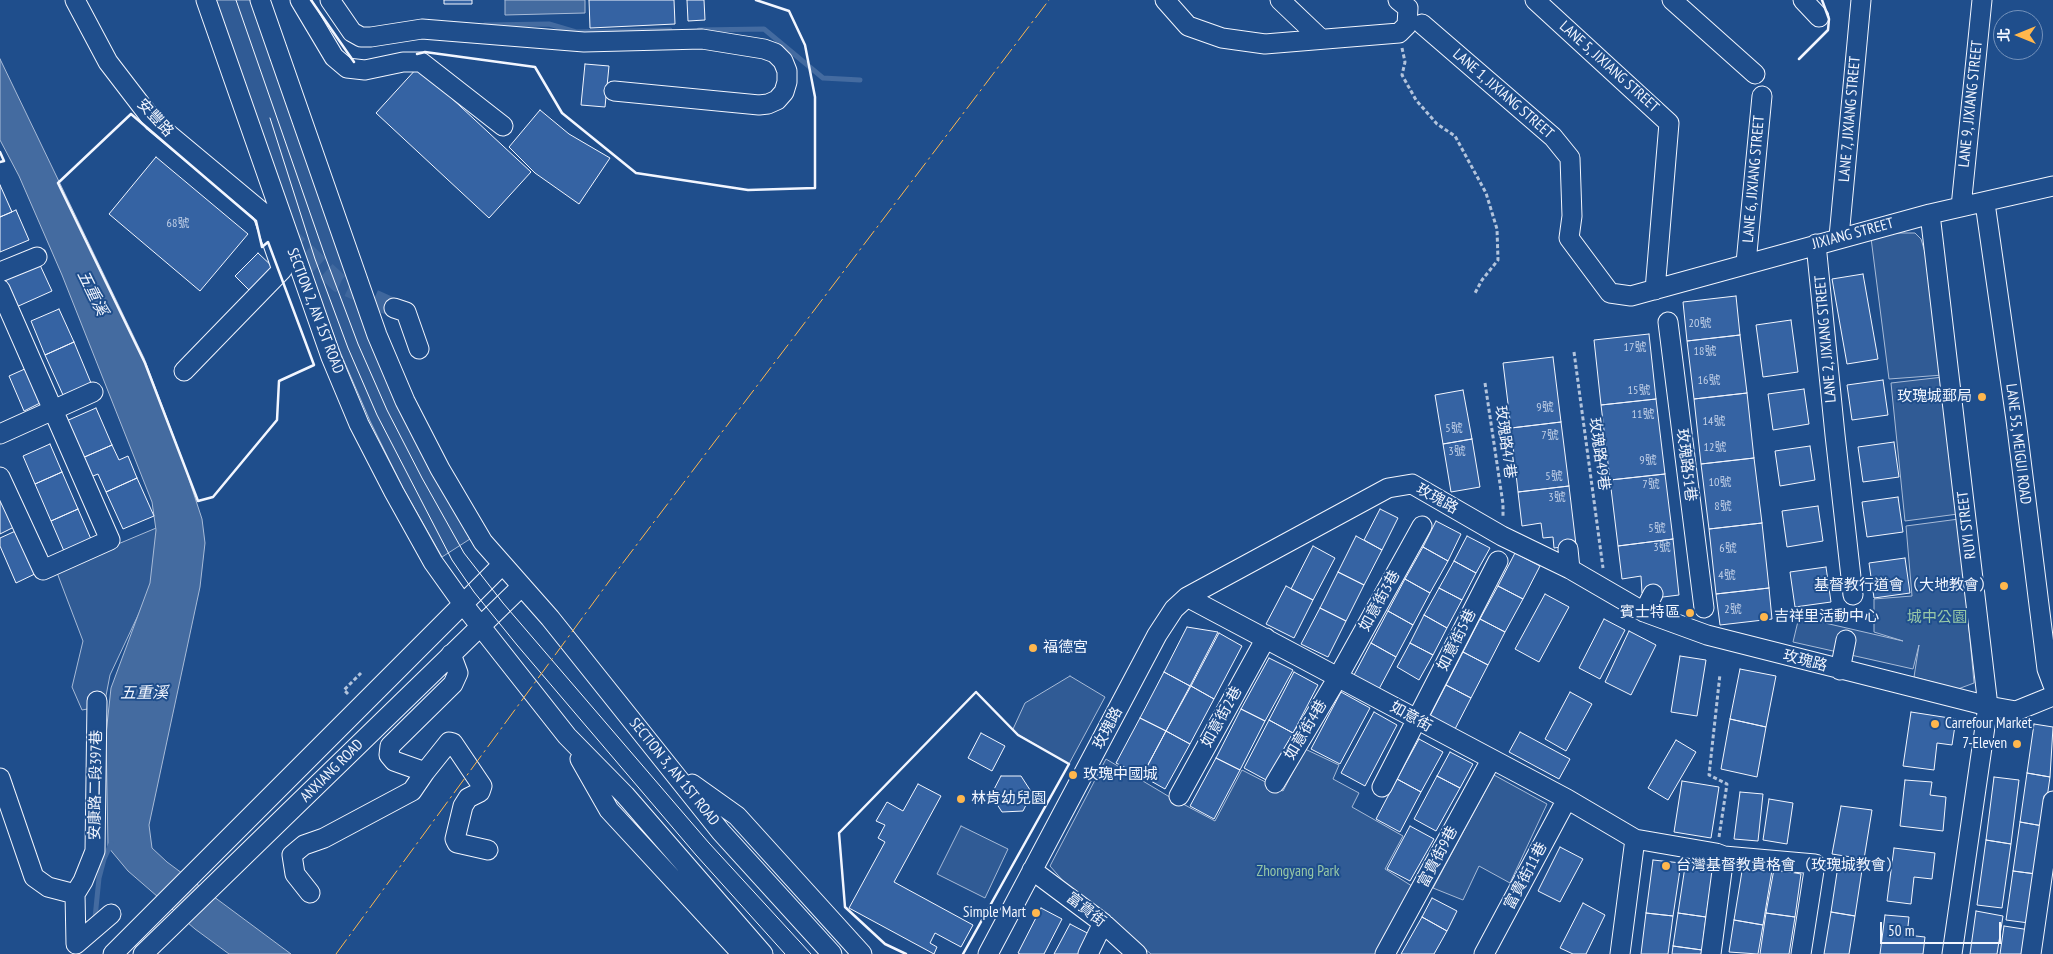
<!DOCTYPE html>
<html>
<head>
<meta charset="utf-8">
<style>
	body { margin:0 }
	#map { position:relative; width:2053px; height:954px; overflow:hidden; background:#1f4e8c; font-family:"PT Sans Narrow","Noto Sans TC",sans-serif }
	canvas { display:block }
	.north { position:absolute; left:1993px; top:10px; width:50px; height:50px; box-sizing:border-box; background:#1f4e8c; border:1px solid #7391ba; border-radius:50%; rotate:270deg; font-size:14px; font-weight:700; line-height:20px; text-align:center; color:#f2f6ff }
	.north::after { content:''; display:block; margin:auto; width:18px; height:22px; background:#ffb74d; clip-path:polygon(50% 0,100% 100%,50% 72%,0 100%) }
	.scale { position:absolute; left:1880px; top:922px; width:121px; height:22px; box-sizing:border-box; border:2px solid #f2f6ff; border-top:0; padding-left:6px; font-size:15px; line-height:18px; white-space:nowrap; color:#f2f6ff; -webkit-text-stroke:4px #1f4e8c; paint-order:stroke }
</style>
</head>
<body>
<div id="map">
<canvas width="2053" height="954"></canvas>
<div class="north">北</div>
<div class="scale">50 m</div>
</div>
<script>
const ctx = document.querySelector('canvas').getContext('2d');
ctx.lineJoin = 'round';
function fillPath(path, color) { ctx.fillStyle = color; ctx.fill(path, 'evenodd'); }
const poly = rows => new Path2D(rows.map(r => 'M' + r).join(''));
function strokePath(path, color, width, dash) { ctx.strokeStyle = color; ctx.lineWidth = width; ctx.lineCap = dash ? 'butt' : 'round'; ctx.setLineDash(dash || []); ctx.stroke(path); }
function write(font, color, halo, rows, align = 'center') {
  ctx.font = font + ' "PT Sans Narrow","Noto Sans TC",sans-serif'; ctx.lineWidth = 4; ctx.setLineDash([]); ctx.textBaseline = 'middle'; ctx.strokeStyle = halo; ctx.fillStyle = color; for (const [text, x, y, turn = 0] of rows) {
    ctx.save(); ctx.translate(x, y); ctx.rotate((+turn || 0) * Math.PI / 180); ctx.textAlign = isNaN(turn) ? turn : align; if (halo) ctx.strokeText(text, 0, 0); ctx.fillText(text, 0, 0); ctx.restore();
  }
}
const built = poly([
	[216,0,250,0,370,338,433,473,470,539,442,557,403,488,370,421,341,354,306,262,216,0],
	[1897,233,1915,233,1921,239,1927,259,1943,375,1889,379,1871,238,1897,233],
	[1943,377,1958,514,1905,521,1891,383,1943,377],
	[1959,519,1974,683,1958,689,1914,677,1919,645,1913,669,1793,642,1799,617,1903,641,1874,632,1874,599,1912,596,1906,526,1959,519],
	[161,526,166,533,148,594,110,675,104,706,82,710,72,687,83,641,56,570,161,526],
	[1070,676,1105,697,1069,764,1019,735,1013,729,1025,703,1070,676],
	[1305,749,1339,765,1333,779,1359,793,1352,807,1403,836,1385,869,1415,888,1380,954,1151,954,1064,882,1050,866,1106,759,1168,796,1215,821,1242,770,1283,791,1305,749],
	[1494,775,1547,804,1510,883,1479,866,1463,900,1433,888,1494,775],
	[961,826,1008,849,985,898,937,874,961,826]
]);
fillPath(built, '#305b95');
strokePath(built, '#a8bbd7', 1);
const water = poly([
	[505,0,585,0,585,13,505,15,505,0],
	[0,59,144,358,183,461,202,519,205,543,200,587,149,825,152,848,167,862,291,954,229,954,195,929,128,871,108,847,106,734,111,688,150,583,156,530,152,502,62,275,19,176,0,140,0,59]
]);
fillPath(water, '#446ba0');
strokePath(water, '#a8bbd7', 1);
strokePath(poly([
	[485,25,549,24,576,32,670,30],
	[699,30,764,29,823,78,860,80],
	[95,918,99,878,104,859,111,844]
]), '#446ba0', 5);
const building = poly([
	[444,0,472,0,472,4,444,4,444,0],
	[589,0,674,0,675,24,590,28,589,0],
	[687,0,704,0,705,20,688,21,687,0],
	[585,64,609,66,605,107,581,105,585,64],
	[418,67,531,172,489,218,376,113,418,67],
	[540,110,569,134,610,158,579,204,535,173,509,147,540,110],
	[156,157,248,234,200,291,109,214,156,157],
	[0,185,12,212,0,217,0,185],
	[16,210,29,240,0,252,0,217,16,210],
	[258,253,275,269,252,293,235,276,258,253],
	[40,265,52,291,14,308,2,281,40,265],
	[1863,274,1878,359,1847,364,1832,279,1863,274],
	[1736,296,1740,335,1687,341,1683,302,1736,296],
	[59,309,74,342,45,355,31,321,59,309],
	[1791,320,1798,372,1763,377,1756,325,1791,320],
	[1649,334,1656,399,1601,405,1594,340,1649,334],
	[1740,335,1747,393,1694,399,1687,341,1740,335],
	[74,342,91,383,63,395,45,355,74,342],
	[1553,357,1561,422,1511,428,1503,363,1553,357],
	[27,368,42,402,24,411,9,376,27,368],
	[1883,380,1888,415,1852,420,1847,385,1883,380],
	[1804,389,1809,424,1773,430,1768,394,1804,389],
	[1463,390,1472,439,1443,444,1435,395,1463,390],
	[1747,393,1754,458,1701,464,1694,399,1747,393],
	[1656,399,1665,474,1610,480,1601,405,1656,399],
	[96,408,112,445,80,459,64,422,96,408],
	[1561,422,1569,486,1518,492,1511,428,1561,422],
	[1472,439,1480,487,1451,492,1443,444,1472,439],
	[1894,442,1899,477,1863,482,1858,447,1894,442],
	[50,444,62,472,35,484,23,456,50,444],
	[112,445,119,460,128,456,137,478,106,492,98,474,88,478,80,459,112,445],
	[1810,446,1815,480,1780,486,1775,451,1810,446],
	[1754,458,1762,523,1709,529,1701,464,1754,458],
	[62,472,78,509,51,521,35,484,62,472],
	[1665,474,1673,539,1618,546,1610,480,1665,474],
	[137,478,154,516,123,529,106,492,137,478],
	[1569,486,1576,545,1554,548,1553,537,1543,538,1541,523,1522,526,1518,492,1569,486],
	[0,495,14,527,0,534,0,495],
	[1898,497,1903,532,1867,537,1862,502,1898,497],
	[1818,506,1823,541,1787,547,1782,511,1818,506],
	[78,509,94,546,67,558,51,521,78,509],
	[1380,509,1398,518,1382,550,1364,540,1380,509],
	[1436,521,1461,534,1448,561,1423,547,1436,521],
	[1762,523,1769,588,1716,594,1709,529,1762,523],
	[20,529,39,572,16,583,0,546,0,538,20,529],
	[1356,536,1382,550,1364,585,1338,572,1356,536],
	[1467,536,1490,548,1476,573,1454,561,1467,536],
	[1673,539,1679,595,1655,598,1655,591,1642,593,1641,576,1622,579,1618,546,1673,539],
	[1313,546,1335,558,1313,600,1291,589,1313,546],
	[1423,547,1448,561,1430,593,1405,579,1423,547],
	[1515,553,1540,566,1523,599,1498,586,1515,553],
	[1905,558,1910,593,1874,598,1869,563,1905,558],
	[1454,561,1476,573,1462,600,1439,588,1454,561],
	[1826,567,1831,602,1795,607,1790,572,1826,567],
	[1338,572,1364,585,1346,621,1320,608,1338,572],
	[1405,579,1430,593,1413,625,1388,611,1405,579],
	[1286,586,1313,600,1294,638,1266,624,1286,586],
	[1498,586,1523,599,1505,632,1480,619,1498,586],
	[1439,588,1462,600,1447,628,1424,615,1439,588],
	[1769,588,1772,619,1720,625,1716,594,1769,588],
	[1545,594,1569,607,1539,662,1515,649,1545,594],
	[1320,608,1346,621,1328,657,1301,644,1320,608],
	[1388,611,1413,625,1396,657,1371,643,1388,611],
	[1424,615,1447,628,1433,655,1410,643,1424,615],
	[1480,619,1505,632,1488,665,1463,652,1480,619],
	[1604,619,1625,630,1600,679,1579,668,1604,619],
	[1187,627,1218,632,1190,686,1164,672,1187,627],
	[1629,631,1656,645,1631,695,1605,682,1629,631],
	[1219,633,1242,646,1214,699,1191,686,1219,633],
	[1371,643,1396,657,1379,689,1354,675,1371,643],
	[1410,643,1433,655,1419,680,1397,667,1410,643],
	[1463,652,1488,665,1471,698,1446,685,1463,652],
	[1680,656,1706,660,1697,716,1671,712,1680,656],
	[1269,658,1293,670,1265,721,1241,709,1269,658],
	[1740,669,1776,676,1766,727,1730,719,1740,669],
	[1164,672,1190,686,1166,731,1140,718,1164,672],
	[1294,672,1318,685,1293,733,1269,720,1294,672],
	[1446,685,1471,698,1454,731,1429,718,1446,685],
	[1191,686,1214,699,1190,744,1166,731,1191,686],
	[1341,692,1370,708,1340,764,1311,749,1341,692],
	[1570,692,1592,704,1566,751,1545,739,1570,692],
	[1241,709,1265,721,1240,770,1216,758,1241,709],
	[1374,712,1397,725,1365,786,1341,773,1374,712],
	[1911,712,1956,719,1952,745,1937,743,1934,770,1903,766,1911,712],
	[1140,718,1166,731,1142,776,1116,763,1140,718],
	[1730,719,1766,727,1757,777,1721,769,1730,719],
	[1269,720,1293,733,1268,781,1244,768,1269,720],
	[2034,724,2053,727,2050,777,2027,773,2034,724],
	[1166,731,1190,744,1165,789,1142,776,1166,731],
	[1520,732,1570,759,1559,779,1509,752,1520,732],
	[981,733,1005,746,992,771,968,758,981,733],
	[1419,739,1443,752,1421,792,1397,779,1419,739],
	[1676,740,1696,752,1668,800,1648,788,1676,740],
	[1450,752,1473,764,1460,788,1437,776,1450,752],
	[1216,758,1240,770,1214,819,1190,806,1216,758],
	[2027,773,2050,777,2043,826,2020,822,2027,773],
	[1001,776,1021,776,1032,793,1023,811,1002,812,991,795,1001,776],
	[1437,776,1460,788,1436,831,1414,819,1437,776],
	[1994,777,2019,780,2011,844,1986,840,1994,777],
	[1397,779,1421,792,1400,832,1376,819,1397,779],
	[1905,780,1932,782,1930,795,1946,797,1943,831,1900,826,1905,780],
	[1682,781,1719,787,1711,838,1674,832,1682,781],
	[918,784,941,796,894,882,973,925,961,947,935,933,930,943,937,947,934,954,849,908,885,842,878,838,885,825,876,821,887,802,903,811,918,784],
	[1740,792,1763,794,1758,841,1734,839,1740,792],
	[1769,799,1793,803,1787,844,1763,840,1769,799],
	[1841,806,1872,810,1864,859,1832,854,1841,806],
	[2020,822,2043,826,2036,874,2013,871,2020,822],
	[1410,826,1434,839,1410,881,1387,869,1410,826],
	[1986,840,2011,844,2002,908,1977,905,1986,840],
	[1560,847,1583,859,1560,902,1538,891,1560,847],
	[1894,848,1935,853,1932,879,1914,877,1911,904,1887,901,1894,848],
	[1653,860,1681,863,1673,916,1646,913,1653,860],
	[1686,860,1714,864,1706,917,1678,913,1686,860],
	[1743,865,1772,870,1763,925,1734,920,1743,865],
	[1838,866,1862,870,1855,916,1831,912,1838,866],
	[1774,869,1801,874,1795,917,1766,913,1774,869],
	[2013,871,2036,874,2029,923,2006,920,2013,871],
	[1432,898,1457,911,1447,931,1422,917,1432,898],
	[1583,903,1605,915,1586,954,1573,954,1560,948,1583,903],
	[1041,908,1062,919,1044,954,1020,954,1018,953,1041,908],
	[1976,911,2003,916,1997,954,1970,954,1976,911],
	[1831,912,1855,916,1849,954,1824,954,1831,912],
	[1646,913,1673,916,1668,954,1641,954,1646,913],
	[1678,913,1706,917,1702,950,1673,946,1678,913],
	[1766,913,1795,917,1789,954,1760,954,1766,913],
	[1885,915,1909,917,1907,935,1925,937,1923,954,1880,954,1885,915],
	[1422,917,1447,931,1434,954,1401,954,1422,917],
	[1734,920,1763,925,1758,954,1729,952,1734,920],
	[1070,924,1093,936,1083,954,1054,954,1070,924],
	[2004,926,2030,930,2027,954,2000,954,2004,926],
	[1673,946,1702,950,1701,954,1672,954,1673,946]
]);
fillPath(building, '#3563a3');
strokePath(building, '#f2f6ff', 1);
strokePath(poly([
	[285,233,339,283,394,308]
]), '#3f679d', 19, [19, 9]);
const minor = poly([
	[75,0,108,62,154,122,262,212,282,270,184,371],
	[206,0,331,357,359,424,394,492,433,562,463,604,567,736,625,795,763,954],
	[260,0,377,335,405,401,440,469,483,542,550,618,721,832,832,954],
	[300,0,334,57,347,68,365,70,403,62,421,62,503,126],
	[330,0,352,32,361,37,371,37,422,29,584,42,702,39,764,49,775,53,783,61,787,71,787,82,784,92,777,100,768,104,759,105,614,91],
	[1165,0,1188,26,1222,38,1265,44,1399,33,1407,25,1408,8,1398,0],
	[1280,0,1321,39],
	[1535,0,1669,123,1655,290],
	[1672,0,1755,74],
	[1803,0,1819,17],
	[1422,24,1553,137,1570,158,1572,216,1569,238,1610,293,1631,296,1930,214,2053,186],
	[1985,203,2016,420,2047,669,2053,685],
	[1961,207,1982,0],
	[1930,214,1988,706,1952,954],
	[1839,237,1861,0],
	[1816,244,1835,435,1853,595],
	[1746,263,1762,96],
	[0,272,37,257],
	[0,289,110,540,43,570,0,477],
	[394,308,406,312,419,349],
	[1668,322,1704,608],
	[0,434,93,392],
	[1568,549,1570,569],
	[1187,597,1567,799,1635,839,1716,853,1724,856,1815,864,1801,954],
	[1644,612,1653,594],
	[451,654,458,673,453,684,390,746,389,755,394,761,425,772,449,742,453,743,482,786,480,792,468,798,463,806,455,839,457,843,488,850],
	[1840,670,1846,640],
	[580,759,609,810,742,954],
	[0,778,34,877,48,887,75,894],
	[1275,783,1338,677,1422,526],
	[692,784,737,816,862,954],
	[1382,787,1498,561],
	[1179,796,1266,638],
	[1032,870,1103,923,1137,954],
	[310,893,295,874,292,855,304,845,324,838,412,791,425,772],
	[76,944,75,894,83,881,95,851,97,701],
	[76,944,111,914],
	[113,954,502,565],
	[143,954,521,587],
	[988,954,1157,635,1174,609,1187,597,1388,488,1412,484,1502,536,1570,569,1644,612,1707,635,1988,706,2016,711,2053,696],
	[1088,954,1103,923],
	[1385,954,1491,760],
	[1484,954,1567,799],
	[1620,954,1635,839],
	[1711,954,1724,856],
	[2031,954,2053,801]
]);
strokePath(minor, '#f2f6ff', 21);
strokePath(poly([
	[1402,48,1405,62,1402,75,1416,100,1437,124,1455,136,1486,193,1497,229,1498,260,1482,280,1474,295],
	[1574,352,1603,568],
	[1485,383,1503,504,1503,518],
	[348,694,344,690,361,673],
	[1719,837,1727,784,1709,775,1720,674]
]), '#b3c4dc', 3, [4, 2.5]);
strokePath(minor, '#1f4e8c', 19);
strokePath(poly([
	[236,0,325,256,358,344,387,410,422,478,464,553,503,603,709,843,811,954],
	[270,118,315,259,348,348,377,415,452,560,474,592,517,645,696,855,785,954]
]), '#f2f6ff', 1);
strokePath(poly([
	[311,0,354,62],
	[417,54,425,52,535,67,562,113,636,173,748,190,815,188,815,97,805,45,789,11,756,0],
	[1799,59,1828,30,1829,19,1822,0],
	[131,114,256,221,262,247,268,242,314,365,279,381,277,420,213,497,198,501,145,363,58,183,131,114],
	[0,152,4,161,0,162],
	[906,954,885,944,845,907,839,833,976,692,1018,735,1069,764,963,954]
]), '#f2f6ff', 2.5);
strokePath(poly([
	[336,954,610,580,1049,0]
]), '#ffb74d', 1, [18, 4, 2.5, 4]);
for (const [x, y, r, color] of [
	[1982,397,5,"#ffb74d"],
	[2004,586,5,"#ffb74d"],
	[1690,613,5,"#ffb74d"],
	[1764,617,5,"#ffb74d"],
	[1033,648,5,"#ffb74d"],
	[1935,724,5,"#ffb74d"],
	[2017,744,5,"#ffb74d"],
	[1073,775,5,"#ffb74d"],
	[961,799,5,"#ffb74d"],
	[1666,866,5,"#ffb74d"],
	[1036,913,5,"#ffb74d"]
]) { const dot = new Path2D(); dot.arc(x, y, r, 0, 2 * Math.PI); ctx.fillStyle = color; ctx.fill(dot); strokePath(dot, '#1f4e8c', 2); }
write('12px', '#c3d1e8', null, [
	["68號",178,224],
	["20號",1700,324],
	["17號",1635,348],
	["18號",1705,352],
	["16號",1709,381],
	["15號",1639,391],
	["9號",1545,408],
	["11號",1643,415],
	["14號",1714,422],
	["5號",1454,429],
	["7號",1550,436],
	["12號",1715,448],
	["3號",1457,452],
	["9號",1648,461],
	["5號",1554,477],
	["10號",1720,483],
	["7號",1651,485],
	["3號",1557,498],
	["8號",1723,507],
	["5號",1657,529],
	["3號",1662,548],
	["6號",1728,549],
	["4號",1727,576],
	["2號",1733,610]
]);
write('15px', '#f2f6ff', '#1f4e8c', [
	["LANE 5, JIXIANG STREET",1609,67,42],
	["LANE 1, JIXIANG STREET",1503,94,41],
	["LANE 9, JIXIANG STREET",1971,104,-84],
	["安豐路",155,118,47],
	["LANE 7, JIXIANG STREET",1850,119,-85],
	["LANE 6, JIXIANG STREET",1754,179,-85],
	["JIXIANG STREET",1853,234,-15],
	["SECTION 2, AN 1ST ROAD",315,311,69],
	["LANE 2, JIXIANG STREET",1826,339,-95],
	["玫瑰路47巷",1505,442,82],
	["LANE 55, MEIGUI ROAD",2018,444,83],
	["玫瑰路49巷",1599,454,82],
	["玫瑰路51巷",1686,465,83],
	["玫瑰路",1437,499,29],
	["RUYI STREET",1967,525,-97],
	["如意街3巷",1380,601,-61],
	["如意街5巷",1457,640,-63],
	["玫瑰路",1805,661,15],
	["如意街2巷",1222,717,-61],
	["如意街",1411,717,29],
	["玫瑰路",1108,728,-62],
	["如意街4巷",1306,730,-59],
	["ANXIANG ROAD",332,771,-45],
	["SECTION 3, AN 1ST ROAD",674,772,51],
	["安康路二段397巷",96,785,-89],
	["富貴街9巷",1438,857,-62],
	["富貴街11巷",1526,876,-62],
	["富貴街",1086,910,38]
]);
write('15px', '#f2f6ff', '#1f4e8c', [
	["玫瑰城郵局",1972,397,"right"],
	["基督教行道會（大地教會）",1994,586,"right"],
	["賓士特區",1680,613,"right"],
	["吉祥里活動中心",1774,617],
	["福德宮",1043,648],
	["Carrefour Market",1945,724],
	["7-Eleven",2007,744,"right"],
	["玫瑰中國城",1083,775],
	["林肯幼兒園",971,799],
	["台灣基督教貴格會（玫瑰城教會）",1676,866],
	["Simple Mart",1026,913,"right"]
], 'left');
write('15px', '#97c8a6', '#1f4e8c', [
	["城中公園",1937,618],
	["Zhongyang Park",1298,872]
]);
write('italic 16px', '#f2f6ff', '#1f4e8c', [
	["五重溪",92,293,64],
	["五重溪",144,693]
]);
</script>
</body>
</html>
